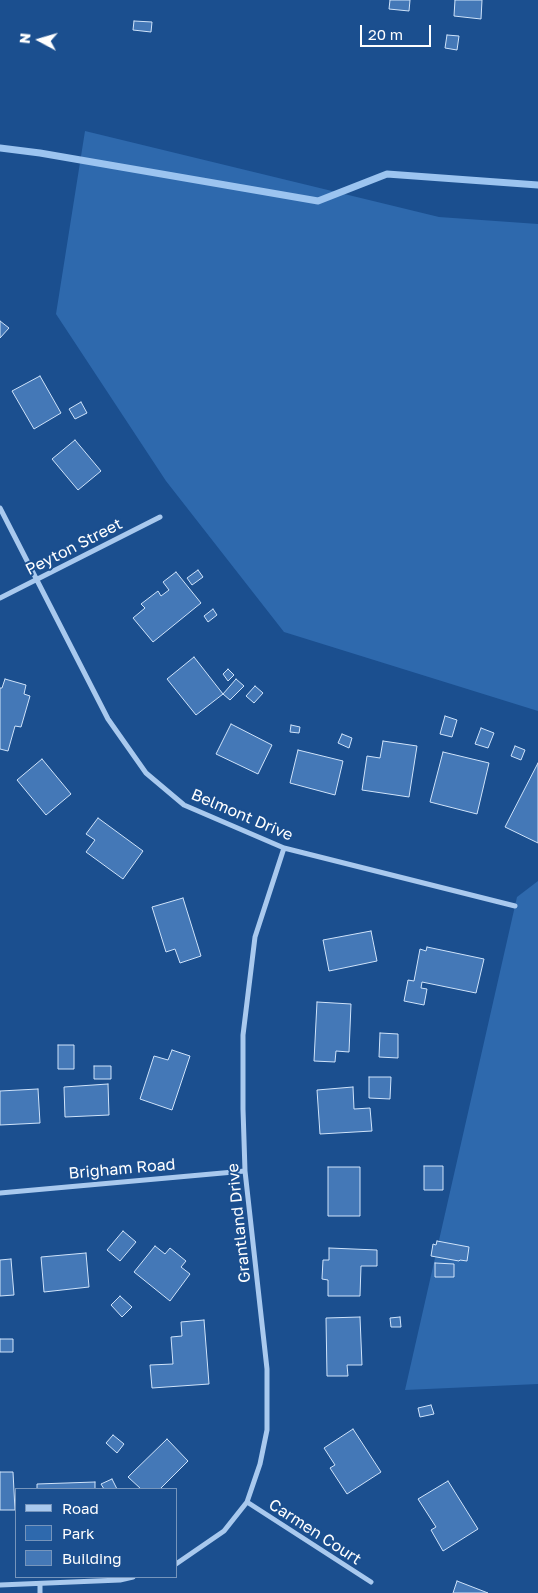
<!DOCTYPE html>
<html>
<head>
<meta charset="utf-8">
<style>
	body { margin:0 }
	#map { position:relative; width:538px; height:1593px; overflow:hidden; background:#1b4f8f; font-family:"Golos Text",sans-serif }
	canvas { display:block }
	.legend { position:absolute; left:15px; top:1488px; width:162px; height:90px; box-sizing:border-box; background:#1b4f8f; border:1px solid #7695bc; margin:0; padding:6px 9px; list-style:none; font-size:15px; color:#fff }
	.legend li { display:flex; align-items:center; gap:10px; height:25px }
	.legend b { width:25px; border:1px solid #7695bc }
	.north { position:absolute; left:15px; top:15px; width:50px; height:50px; -webkit-text-stroke:4px #1b4f8f; paint-order:stroke; rotate:276deg; font-size:14px; font-weight:700; line-height:20px; text-align:center; color:#fff }
	.north::after { content:''; display:block; margin:auto; width:18px; height:22px; background:#fff; clip-path:polygon(50% 0,100% 100%,50% 72%,0 100%) }
	.scale { position:absolute; left:360px; top:25px; width:71px; height:22px; box-sizing:border-box; border:2px solid #fff; border-top:0; padding-left:6px; font-size:15px; line-height:18px; white-space:nowrap; color:#fff; -webkit-text-stroke:4px #1b4f8f; paint-order:stroke }
</style>
</head>
<body>
<div id="map">
<canvas width="538" height="1593"></canvas>
<ul class="legend">
<li><b style="height:6px;background:#a9c9ee"></b>Road</li>
<li><b style="height:14px;background:#2e69ad"></b>Park</li>
<li><b style="height:14px;background:#4478b7"></b>Building</li>
</ul>
<div class="north">N</div>
<div class="scale">20 m</div>
</div>
<script>
const ctx = document.querySelector('canvas').getContext('2d');
ctx.lineJoin = 'round';
function fillPath(path, color) { ctx.fillStyle = color; ctx.fill(path, 'evenodd'); }
const poly = rows => new Path2D(rows.map(r => 'M' + r).join(''));
function strokePath(path, color, width, dash) { ctx.strokeStyle = color; ctx.lineWidth = width; ctx.lineCap = dash ? 'butt' : 'round'; ctx.setLineDash(dash || []); ctx.stroke(path); }
function write(font, color, halo, rows, align = 'center') {
  ctx.font = font + ' "Golos Text",sans-serif'; ctx.lineWidth = 4; ctx.setLineDash([]); ctx.textBaseline = 'middle'; ctx.strokeStyle = halo; ctx.fillStyle = color; for (const [text, x, y, turn = 0] of rows) {
    ctx.save(); ctx.translate(x, y); ctx.rotate((+turn || 0) * Math.PI / 180); ctx.textAlign = isNaN(turn) ? turn : align; if (halo) ctx.strokeText(text, 0, 0); ctx.fillText(text, 0, 0); ctx.restore();
  }
}
fillPath(poly([
	[85,131,439,217,538,224,538,711,284,632,166,481,56,314],
	[538,881,538,1384,405,1390,517,897]
]), '#2e69ad');
strokePath(poly([
	[0,148,40,153,318,201,387,174,538,185]
]), '#9cc4f0', 7);
const building = poly([
	[390,0,410,0,409,11,389,9,390,0],
	[455,0,482,0,481,19,454,16,455,0],
	[134,21,152,22,151,32,133,30,134,21],
	[447,35,459,36,457,50,445,48,447,35],
	[0,321,9,328,0,338,0,321],
	[40,376,61,413,34,429,12,391,40,376],
	[81,402,87,413,75,419,69,409,81,402],
	[75,440,101,471,78,490,52,459,75,440],
	[198,570,203,577,192,585,187,578,198,570],
	[176,572,201,603,153,642,133,618,145,608,141,604,158,591,161,596,169,590,163,582,176,572],
	[213,609,217,615,208,622,204,616,213,609],
	[194,657,223,694,196,715,167,679,194,657],
	[228,669,234,675,228,681,223,674,228,669],
	[5,679,26,685,24,694,30,696,21,727,15,726,8,751,0,749,0,688,2,688,5,679],
	[236,679,244,686,230,700,223,694,236,679],
	[255,686,263,693,254,703,246,696,255,686],
	[445,716,457,720,452,737,440,734,445,716],
	[231,724,272,745,258,774,216,754,231,724],
	[291,725,300,727,299,733,290,732,291,725],
	[481,728,494,733,488,748,475,744,481,728],
	[342,734,352,738,349,748,338,743,342,734],
	[383,741,417,746,409,797,362,790,367,756,380,758,383,741],
	[515,746,525,750,521,760,511,756,515,746],
	[298,750,343,761,335,795,290,783,298,750],
	[443,752,489,763,477,814,430,802,443,752],
	[42,759,71,794,46,815,17,780,42,759],
	[538,763,538,843,505,827,538,763],
	[98,818,143,851,123,879,86,852,95,840,86,834,98,818],
	[183,898,201,956,180,963,175,949,166,952,152,907,183,898],
	[371,931,377,961,329,971,323,940,371,931],
	[427,947,484,959,476,993,422,982,421,988,427,989,424,1005,404,1001,408,980,414,981,420,949,426,951,427,947],
	[317,1002,351,1004,349,1052,336,1051,335,1062,314,1061,317,1002],
	[380,1033,398,1034,398,1058,379,1057,380,1033],
	[58,1045,74,1045,74,1069,58,1069,58,1045],
	[172,1050,190,1056,172,1110,140,1099,154,1056,168,1060,172,1050],
	[94,1066,111,1066,111,1079,94,1079,94,1066],
	[369,1077,391,1077,390,1099,369,1098,369,1077],
	[108,1084,109,1115,65,1117,64,1087,108,1084],
	[353,1087,354,1109,370,1108,372,1131,320,1134,317,1090,353,1087],
	[38,1089,40,1123,0,1125,0,1091,38,1089],
	[424,1166,443,1166,443,1190,424,1190,424,1166],
	[328,1167,360,1167,360,1216,328,1216,328,1167],
	[123,1231,136,1242,120,1261,107,1250,123,1231],
	[437,1241,469,1247,467,1261,460,1260,459,1261,431,1256,433,1244,436,1245,437,1241],
	[155,1246,165,1254,170,1248,186,1261,181,1267,190,1274,170,1301,134,1272,155,1246],
	[329,1248,377,1250,377,1266,361,1266,360,1296,328,1296,328,1280,322,1279,323,1260,329,1260,329,1248],
	[86,1253,89,1287,44,1292,41,1257,86,1253],
	[11,1259,14,1295,0,1296,0,1260,11,1259],
	[435,1263,454,1264,454,1277,435,1277,435,1263],
	[120,1296,132,1307,122,1317,111,1305,120,1296],
	[360,1317,362,1365,347,1365,348,1376,327,1376,326,1318,360,1317],
	[400,1317,401,1327,391,1327,390,1318,400,1317],
	[204,1320,209,1384,152,1388,150,1365,173,1364,171,1337,182,1336,181,1322,204,1320],
	[0,1339,13,1339,13,1352,0,1352,0,1339],
	[431,1405,434,1414,420,1417,418,1408,431,1405],
	[353,1429,381,1472,347,1494,330,1468,335,1465,324,1448,353,1429],
	[113,1435,124,1444,117,1453,106,1443,113,1435],
	[167,1439,188,1461,160,1489,141,1489,128,1477,167,1439],
	[0,1472,13,1472,15,1510,0,1510,0,1472],
	[112,1479,117,1489,104,1489,101,1484,112,1479],
	[448,1481,478,1529,443,1551,431,1530,436,1527,418,1499,448,1481],
	[95,1482,95,1489,37,1489,37,1484,95,1482],
	[457,1581,488,1593,453,1593,457,1581]
]);
fillPath(building, '#4478b7');
strokePath(building, '#cfe3fa', 1);
strokePath(poly([
	[0,508,108,719,146,773,184,805,284,848,515,906],
	[0,598,160,517],
	[0,1193,245,1171],
	[247,1502,371,1582],
	[176,1564,224,1531,247,1502,260,1464,267,1430,267,1369,245,1171,243,1109,243,1035,255,937,284,848],
	[40,1584,40,1593],
	[0,1585,120,1580,133,1577]
]), '#a9c9ee', 5);
write('16px', '#fff', '#1b4f8f', [
	["Peyton Street",74,547,-27],
	["Belmont Drive",242,815,23],
	["Brigham Road",122,1169,-5],
	["Grantland Drive",239,1223,-96],
	["Carmen Court",315,1532,33]
]);
</script>
</body>
</html>
